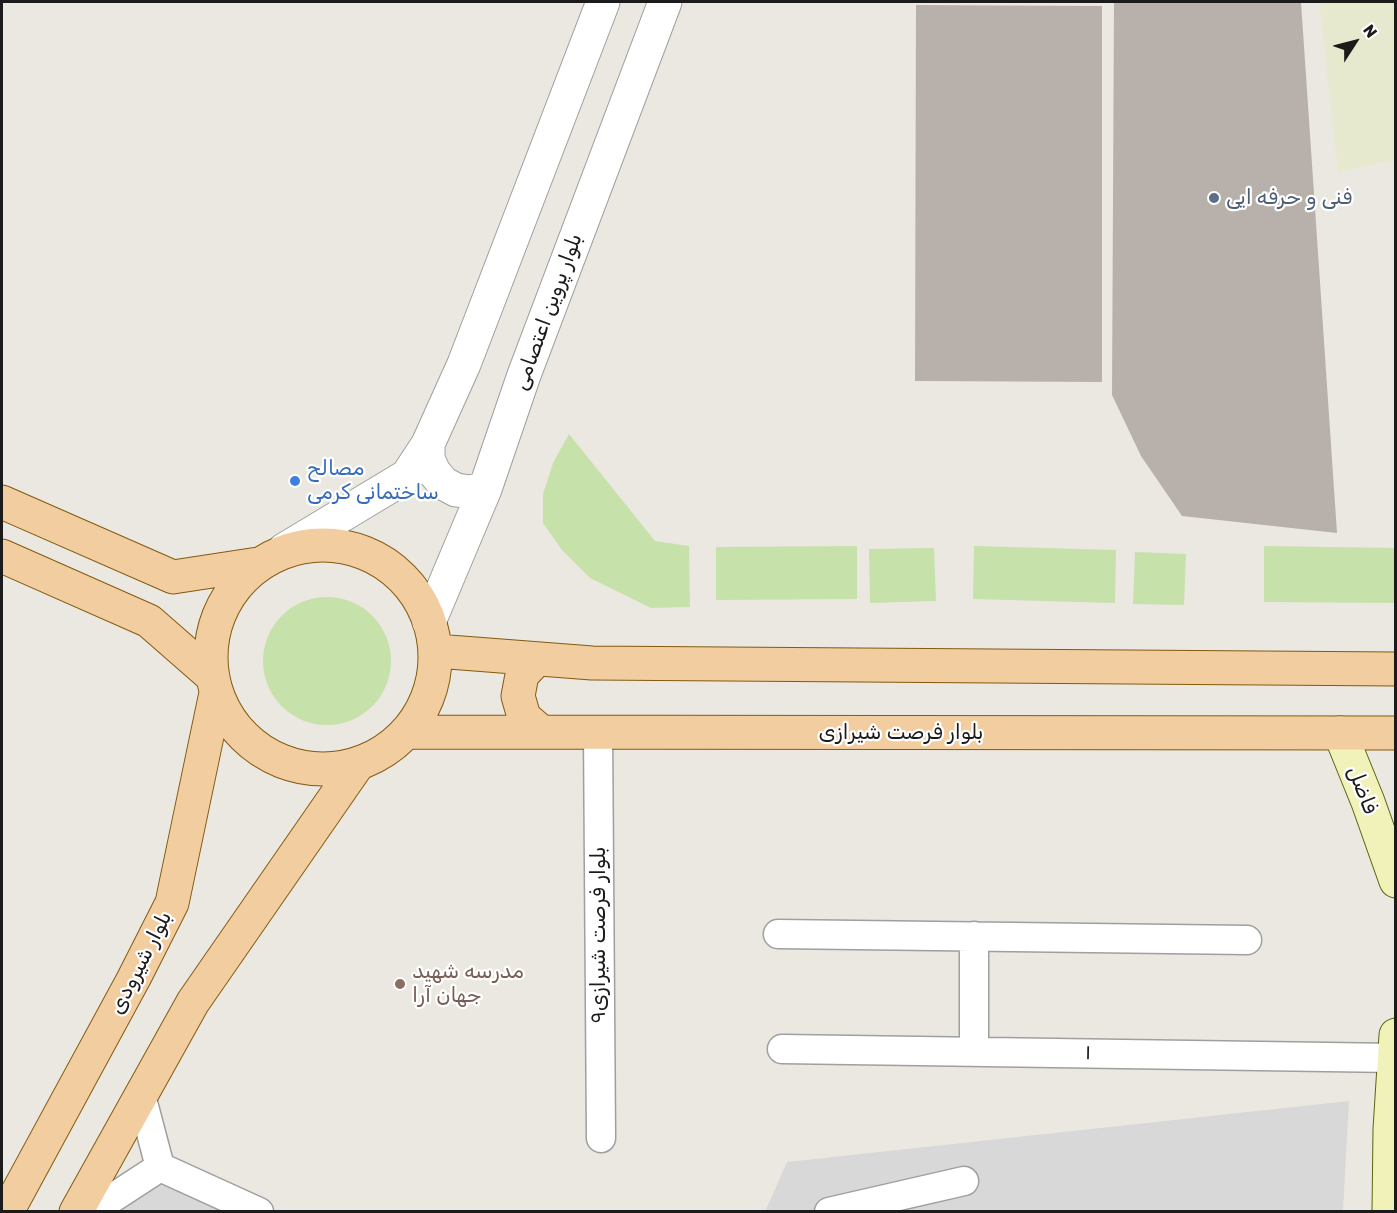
<!DOCTYPE html>
<html>
<head>
<meta charset="utf-8">
<style>
	body { margin:0 }
	#map { position:relative; width:1397px; height:1213px; overflow:hidden; background:#ebe8e1; font-family:Rubik,sans-serif }
	canvas { display:block }
	.frame { position:absolute; inset:0; border:3px solid #1b1b1b; pointer-events:none }
	.north { position:absolute; left:1325px; top:12px; width:60px; height:60px; -webkit-text-stroke:4px #fff; paint-order:stroke; rotate:54deg; font-size:16px; font-weight:700; line-height:24px; text-align:center; color:#1b1b1b }
	.north::after { content:''; display:block; margin:auto; width:21px; height:27px; background:#1b1b1b; clip-path:polygon(50% 0,100% 100%,50% 72%,0 100%) }
</style>
</head>
<body>
<div id="map">
<canvas width="1397" height="1213"></canvas>
<div class="frame"></div>
<div class="north">N</div>
</div>
<script>
const ctx = document.querySelector('canvas').getContext('2d');
ctx.lineJoin = 'round';
function fillPath(path, color) { ctx.fillStyle = color; ctx.fill(path, 'evenodd'); }
const poly = rows => new Path2D(rows.map(r => 'M' + r).join(''));
function strokePath(path, color, width, dash) { ctx.strokeStyle = color; ctx.lineWidth = width; ctx.lineCap = dash ? 'butt' : 'round'; ctx.setLineDash(dash || []); ctx.stroke(path); }
function write(font, color, halo, rows, align = 'center') {
  ctx.font = font + ' Rubik,"Noto Naskh Arabic",sans-serif'; ctx.lineWidth = 4.5; ctx.setLineDash([]); ctx.textBaseline = 'middle'; ctx.strokeStyle = halo; ctx.fillStyle = color; for (const [text, x, y, turn = 0] of rows) {
    ctx.save(); ctx.translate(x, y); ctx.rotate((+turn || 0) * Math.PI / 180); ctx.textAlign = isNaN(turn) ? turn : align; if (halo) ctx.strokeText(text, 0, 0); ctx.fillText(text, 0, 0); ctx.restore();
  }
}
fillPath(poly([
	[1349,1101,1343,1211,765,1212,787,1162],
	[162,1181,231,1212,117,1212]
]), '#d9d8d8');
fillPath(poly([
	[1319,2,1395,2,1395,160,1338,172]
]), '#e7e9ce');
fillPath(poly([
	[569,434,655,541,689,546,690,607,651,608,590,578,562,550,543,523,543,494,553,463],
	[857,546,857,599,716,600,716,547],
	[974,546,1116,550,1115,603,973,599],
	[1264,546,1395,548,1395,603,1264,602],
	[934,548,936,601,870,603,869,549],
	[1135,552,1186,554,1184,605,1133,604],
	'263 661a64 64 0 1 1 128 0a64 64 0 1 1-128 0Z'
]), '#c7e1ab');
fillPath(poly([
	[1114,2,1301,2,1337,533,1182,516,1141,456,1112,395],
	[916,5,1102,6,1102,382,915,381]
]), '#b8b1ab');
const minor = poly([
	[598,732,601,1138],
	[778,934,1247,940],
	[782,1049,1395,1058],
	[974,1052,974,936],
	[160,1167,259,1212],
	[91,1212,160,1167,141,1095],
	[829,1212,964,1181]
]);
const tertiary = poly([
	[428,444,428,459,434,472,443,483,456,490,471,492,485,489],
	[284,550,407,476,428,444,464,364,603,2],
	[429,622,485,489,524,375,665,2]
]);
const secondary = poly([
	[1340,733,1368,802,1396,881],
	[1389,1212,1390,1129,1396,1035]
]);
const primary = poly([
	[2,502,173,577,258,564],
	'211 657a112 112 0 1 1 224 0a112 112 0 1 1-224 0Z',
	[2,556,149,621,213,677],
	[436,651,592,663,1396,669],
	[537,659,522,675,518,696,524,717,540,731],
	[407,732,1396,733],
	[7,1212,134,978,172,903,216,693],
	[76,1212,193,1002,358,764]
]);
strokePath(minor, '#9f9f9f', 31);
strokePath(tertiary, '#9f9f9f', 35);
strokePath(secondary, '#5c640f', 35);
strokePath(primary, '#835a0f', 35);
strokePath(minor, '#fff', 28);
strokePath(tertiary, '#fff', 33);
strokePath(secondary, '#f0f2b9', 33);
strokePath(primary, '#f1cda0', 33);
for (const [x, y, r, color] of [
	[1214,198,6,"#5c6f8a"],
	[295,481,6,"#3f7fe0"],
	[400,984,6,"#8d6e63"]
]) { const dot = new Path2D(); dot.arc(x, y, r, 0, 2 * Math.PI); ctx.fillStyle = color; ctx.fill(dot); strokePath(dot, '#fff', 2); }
write('21px', '#4e5e75', '#fff', [
	["فنی و حرفه ایی",1226,198]
], 'left');
write('21px', '#1b1b1b', '#fff', [
	["بلوار پروین اعتصامی",548,312,-70],
	["بلوار فرصت شیرازی",901,733],
	["فاضل",1362,790,69],
	["۹بلوار فرصت شیرازی",599,935,-90],
	["بلوار شیرودی",141,963,-63],
	["۱",1088,1053,1]
]);
write('21px', '#366cbe', '#fff', [
	["مصالح",307,469],
	["ساختمانی کرمی",307,493]
], 'left');
write('21px', '#785e54', '#fff', [
	["مدرسه شهید",412,972],
	["جهان آرا",412,996]
], 'left');
</script>
</body>
</html>
